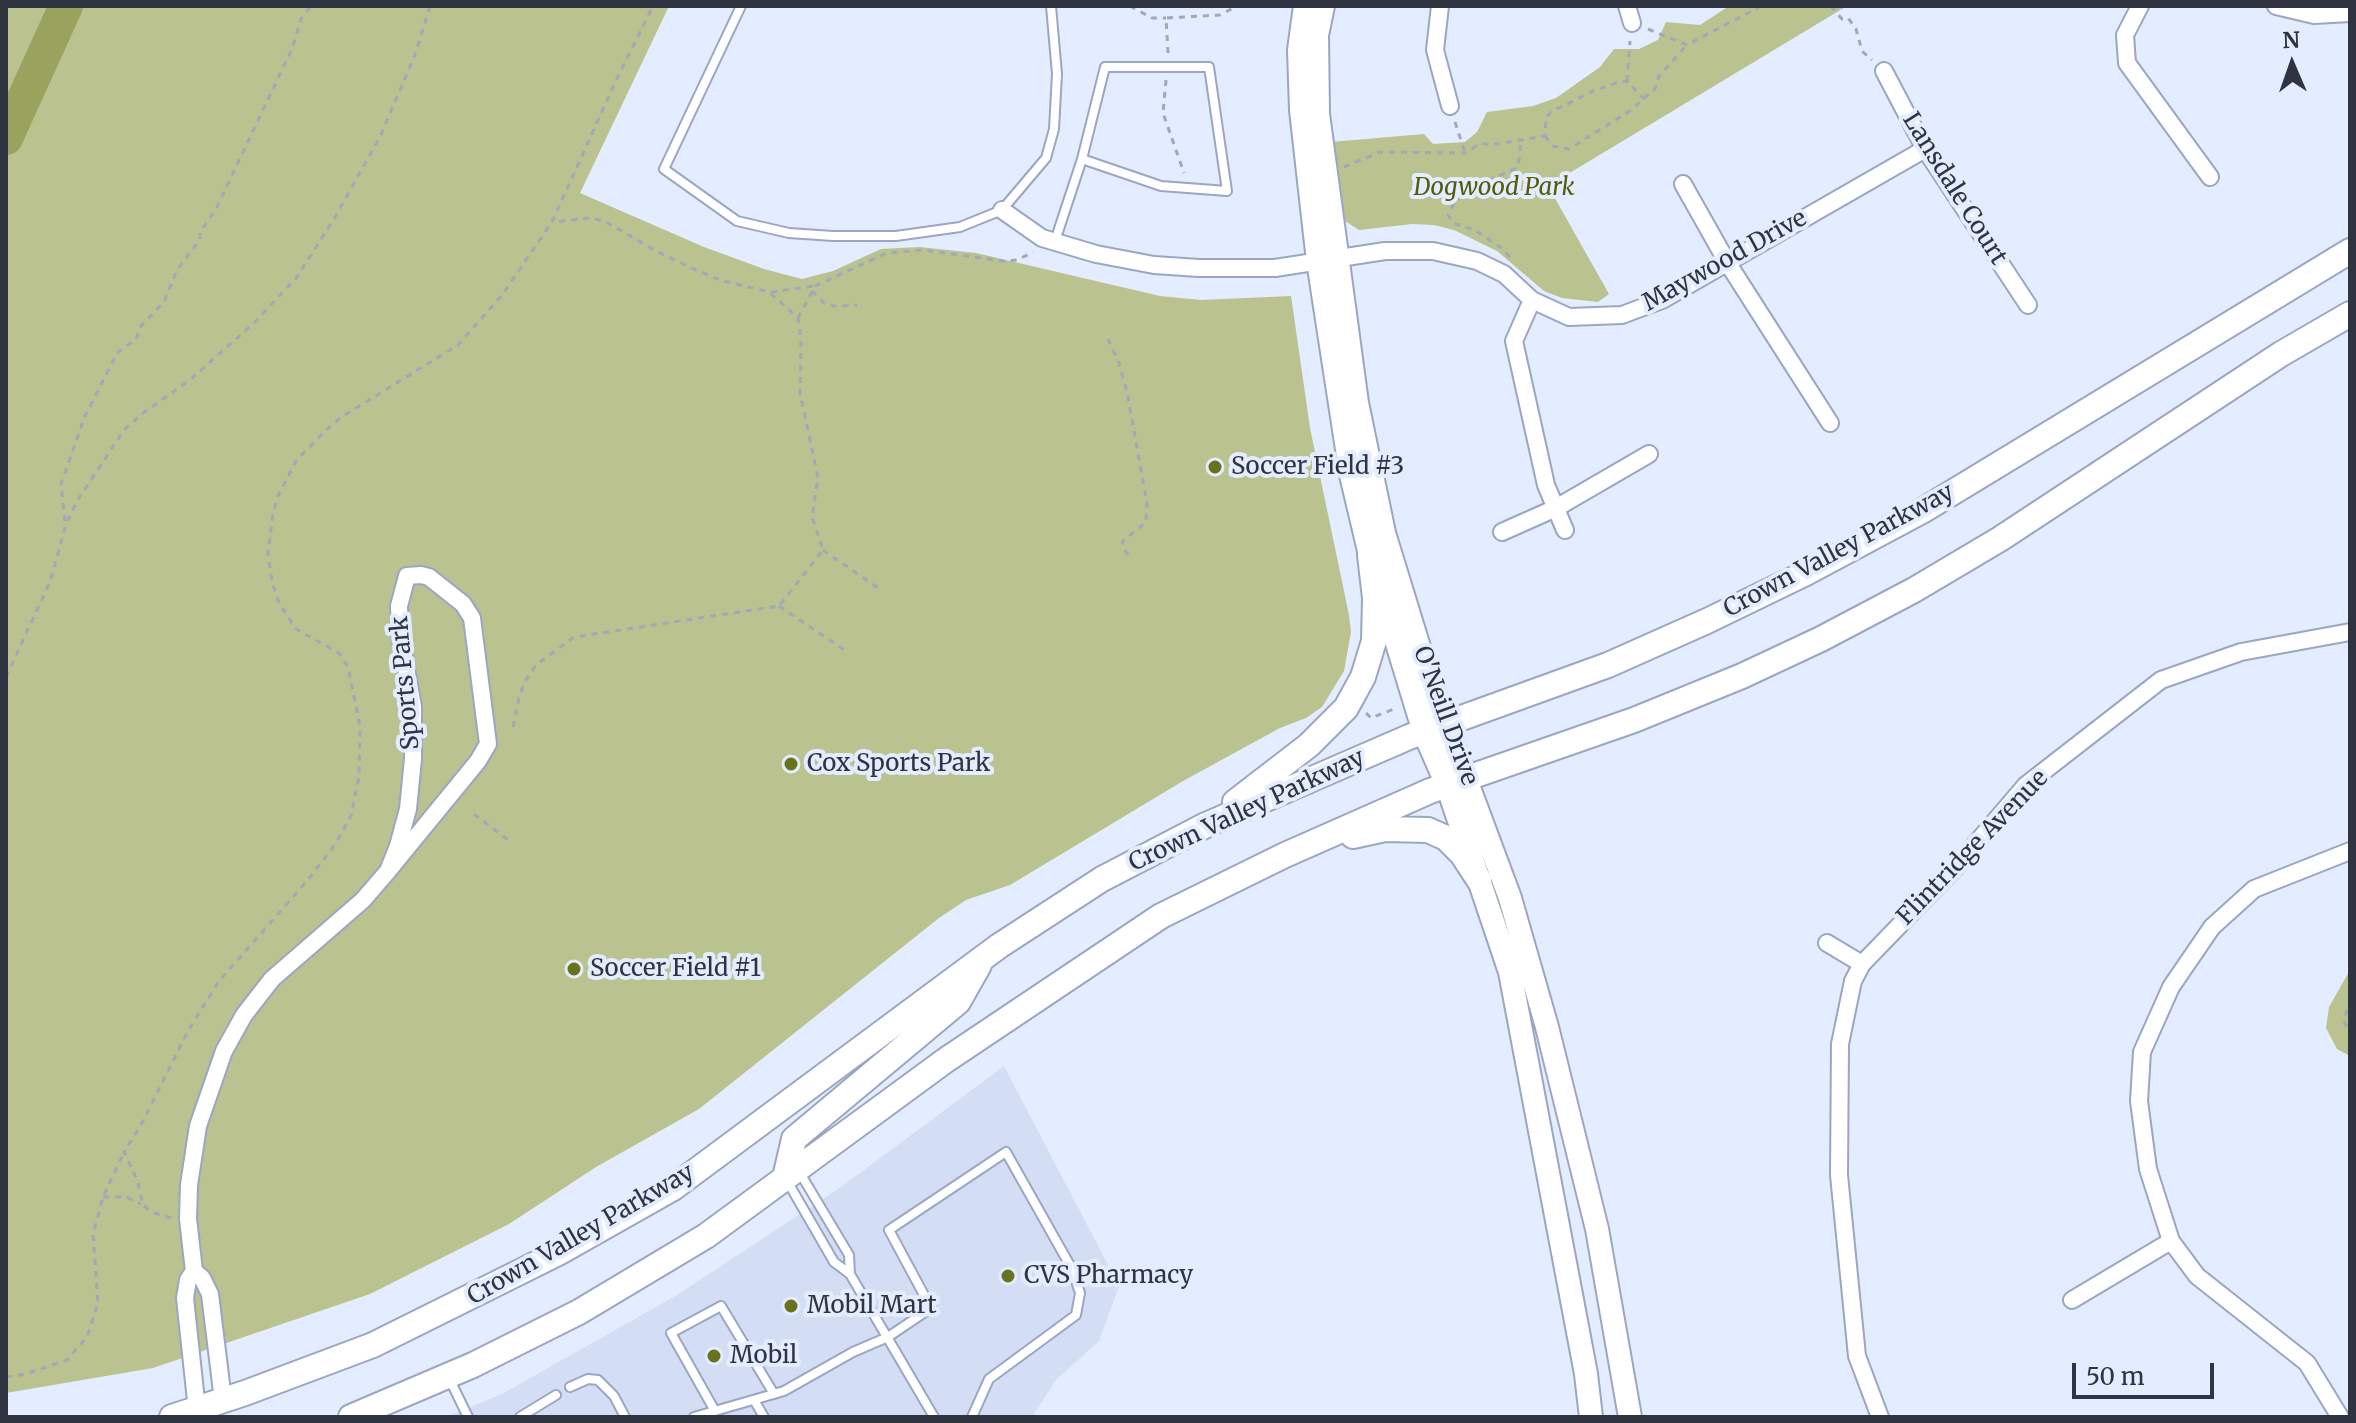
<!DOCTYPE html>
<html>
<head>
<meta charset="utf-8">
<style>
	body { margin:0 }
	#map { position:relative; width:2356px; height:1423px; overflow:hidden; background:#e4ecff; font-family:Merriweather,serif }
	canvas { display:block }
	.frame { position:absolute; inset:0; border:8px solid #2f3440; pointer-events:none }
	.north { position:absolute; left:2252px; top:24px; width:80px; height:80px; -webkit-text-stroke:6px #e4ecff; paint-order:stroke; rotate:358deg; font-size:22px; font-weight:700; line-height:32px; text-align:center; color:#2f3440 }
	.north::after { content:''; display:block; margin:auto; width:28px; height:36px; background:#2f3440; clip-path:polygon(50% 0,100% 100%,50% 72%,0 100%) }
	.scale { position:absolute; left:2072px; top:1363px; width:142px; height:36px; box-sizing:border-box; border:4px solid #2f3440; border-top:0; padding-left:10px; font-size:24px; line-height:28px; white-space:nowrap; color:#2f3440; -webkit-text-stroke:6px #e4ecff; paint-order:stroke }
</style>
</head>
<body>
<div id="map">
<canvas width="2356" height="1423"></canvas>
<div class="frame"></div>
<div class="north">N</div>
<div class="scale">50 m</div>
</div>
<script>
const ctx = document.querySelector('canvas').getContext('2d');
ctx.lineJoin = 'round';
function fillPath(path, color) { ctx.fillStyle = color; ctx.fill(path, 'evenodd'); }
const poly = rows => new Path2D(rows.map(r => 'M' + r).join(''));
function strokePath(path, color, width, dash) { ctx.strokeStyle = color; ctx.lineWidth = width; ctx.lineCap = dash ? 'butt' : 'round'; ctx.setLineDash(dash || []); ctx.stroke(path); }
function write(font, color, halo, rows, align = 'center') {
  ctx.font = font + ' Merriweather,serif'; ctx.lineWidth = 8; ctx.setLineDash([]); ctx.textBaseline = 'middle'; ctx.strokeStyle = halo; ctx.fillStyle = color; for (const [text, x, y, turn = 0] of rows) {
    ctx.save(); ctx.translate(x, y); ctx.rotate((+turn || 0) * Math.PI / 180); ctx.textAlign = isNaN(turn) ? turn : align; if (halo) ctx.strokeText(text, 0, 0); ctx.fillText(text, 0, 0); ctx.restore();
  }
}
fillPath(poly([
	[1004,1066,1119,1286,1099,1341,1056,1380,1032,1417,446,1417,502,1394,677,1295,841,1187]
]), '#d3ddf4');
fillPath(poly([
	[6,6,669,6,580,193,704,247,764,269,802,279,833,271,881,249,919,247,976,253,1160,296,1201,300,1291,296,1310,428,1349,615,1351,632,1344,671,1322,707,1306,718,1280,728,1183,781,1010,885,966,900,939,918,699,1109,596,1167,509,1224,370,1294,153,1368,6,1393],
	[1729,6,1847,6,1548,186,1609,294,1598,302,1562,298,1544,291,1497,251,1454,230,1434,225,1412,224,1359,230,1345,221,1331,142,1424,134,1433,144,1465,142,1477,132,1487,112,1533,106,1556,98,1600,67,1614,49,1639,49,1658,40,1666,22,1700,25],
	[2350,970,2350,1056,2337,1049,2326,1028,2329,1007]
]), '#bac290');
strokePath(poly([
	[6,138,66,6]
]), '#99a35d', 34);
const lane = poly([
	[741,6,664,169,737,221,789,233,833,236,896,236,960,227,1002,210,1046,158,1054,129,1057,74,1051,6],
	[1055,241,1082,159,1105,67,1209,67,1227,191,1161,186,1082,159],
	[800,1173,849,1255,850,1274],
	[786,1179,834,1262,850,1274,934,1417],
	[449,1378,468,1417],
	[570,1387,588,1379,598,1380,614,1396,625,1417],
	[754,1400,764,1417],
	[715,1411,671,1333,721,1306,774,1394],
	[520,1417,556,1395],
	[694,1417,784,1391,853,1352,888,1337,931,1308,889,1230,1006,1152,1072,1269,1080,1293,1076,1315,989,1379,972,1417]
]);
const street = poly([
	[1440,6,1435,50,1450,106],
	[1627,6,1632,23],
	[2140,6,2125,35,2127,63,2210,177],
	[2276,6,2314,15,2350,13],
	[1884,71,1925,149,2028,305],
	[1683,184,1727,262,1830,423],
	[1002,210,1042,238,1096,254,1154,265,1199,268,1275,268,1385,251,1433,251,1477,261,1504,274,1532,300,1569,317,1622,315,1662,300,1925,149],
	[1532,300,1514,341,1546,485,1565,530],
	[1502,532,1556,508,1649,454],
	[1827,943,1862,964],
	[194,1271,202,1278,210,1294,223,1400],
	[2072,1300,2171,1241],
	[197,1410,185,1298,188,1280,194,1271,188,1219,189,1185,198,1126,224,1051,244,1015,272,979,363,900,388,871,478,761,488,744,472,618,463,604,429,577,421,575,407,576,399,606,400,635,413,707,413,759,408,809,398,846,388,871],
	[1880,1417,1857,1356,1839,1175,1840,1044,1853,981,1862,964,1955,868,2026,785,2161,680,2241,652,2350,632],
	[2340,1417,2307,1363,2197,1276,2171,1241,2148,1169,2139,1101,2142,1052,2171,987,2212,927,2254,889,2350,851]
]);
const secondary = poly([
	[1305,6,1299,50,1301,110,1318,261,1351,475,1370,555,1424,732,1447,785,1510,972,1586,1374,1591,1417],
	[1323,6,1317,35,1318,114,1357,403,1384,533,1430,683,1510,898,1547,1027,1597,1229,1630,1417]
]);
const primary = poly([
	[1235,802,1309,745,1346,708,1363,677,1374,641,1375,598,1370,555],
	[1353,836,1385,829,1428,830,1446,838,1462,854,1479,880],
	[785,1178,794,1139,958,1002,979,965],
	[172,1417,245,1393,373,1345,558,1253,673,1188,999,946,1102,879,1206,825,1409,737,1608,665,1707,621,1806,573,1922,511,2350,251],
	[351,1417,473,1365,579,1312,706,1236,946,1060,1161,916,1285,855,1430,791,1634,720,1742,676,1821,639,1914,590,2000,539,2281,354,2350,314]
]);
strokePath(lane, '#9aa6c3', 12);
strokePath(street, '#9aa6c3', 20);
strokePath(secondary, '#9aa6c3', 26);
strokePath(primary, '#9aa6c3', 28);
strokePath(poly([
	[1130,6,1152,18,1166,18],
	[1831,6,1842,19,1848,18,1856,29,1862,51,1872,60],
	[1648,29,1687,45,1761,6],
	[1168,53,1166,18,1220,15,1237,6],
	[1166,80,1163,113,1184,173],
	[1627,81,1630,41],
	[1455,122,1465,153],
	[1545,136,1553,146,1569,149,1630,111,1655,89,1659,76,1686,46],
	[1344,167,1380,152,1465,153,1481,143,1490,145,1545,136,1546,118,1551,112,1593,91,1619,82,1627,81,1644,99],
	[1510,257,1500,247,1475,230,1453,223,1448,215,1453,205,1468,189,1515,169,1519,161,1521,139],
	[812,291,824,303,834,306,857,305],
	[771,292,815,286],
	[798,318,815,286,887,253,923,250,1003,261,1017,260,1033,252],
	[1108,339,1119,363,1127,392,1147,503,1146,522,1123,541,1122,547,1131,558],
	[65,521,61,484,85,416,117,353,136,339,141,326,164,302,177,270,200,239,200,232,216,209,292,49,301,19,311,6],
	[823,550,878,588],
	[779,606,846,651],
	[6,677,50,582,66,524,77,501,124,430,143,413,190,380,255,322,297,277,334,219,380,137,416,52,430,6],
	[1366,713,1371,718,1394,709],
	[513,727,519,698,524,683,536,665,574,637,779,606,823,550,812,517,818,478,800,393,801,339,798,318,769,292,720,280,694,269,658,252,604,221,590,218,554,222],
	[827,774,877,769],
	[474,814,508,840],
	[2350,998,2344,1021,2350,1035],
	[103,1197,126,1197,141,1204],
	[171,1218,151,1212,143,1205,137,1180,124,1152,141,1125,188,1031,219,981,307,881,336,843,351,816,359,777,360,726,348,667,339,653,296,629,279,603,272,582,268,553,273,513,278,496,296,461,324,432,340,418,458,345,502,295,552,222,619,74,653,6],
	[6,1377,26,1374,67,1360,87,1337,98,1304,93,1234,103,1197,124,1152]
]), '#a1a8b8', 3, [6, 6]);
strokePath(lane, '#fff', 8);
strokePath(street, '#fff', 16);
strokePath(secondary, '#fff', 22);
strokePath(primary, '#fff', 24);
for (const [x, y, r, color] of [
	[1215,467,8,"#69721c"],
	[791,764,8,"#69721c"],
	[574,969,8,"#69721c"],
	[1008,1276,8,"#69721c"],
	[791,1306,8,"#69721c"],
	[714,1356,8,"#69721c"]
]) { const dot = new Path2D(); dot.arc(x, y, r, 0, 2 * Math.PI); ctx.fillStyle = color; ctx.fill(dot); strokePath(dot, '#e4ecff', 3); }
write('italic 24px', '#545c08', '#e4ecff', [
	["Dogwood Park",1494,188]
]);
write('24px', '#2f3440', '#e4ecff', [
	["Lansdale Court",1954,189,58],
	["Maywood Drive",1725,261,-29],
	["Crown Valley Parkway",1839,551,-28],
	["Sports Park",406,683,-95],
	["O'Neill Drive",1445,716,70],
	["Crown Valley Parkway",1247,811,-25],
	["Flintridge Avenue",1973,848,-46],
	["Crown Valley Parkway",581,1235,-30]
]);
write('24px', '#2f3440', '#e4ecff', [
	["Soccer Field #3",1231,467],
	["Cox Sports Park",807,764],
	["Soccer Field #1",590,969],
	["CVS Pharmacy",1024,1276],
	["Mobil Mart",807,1306],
	["Mobil",730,1356]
], 'left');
</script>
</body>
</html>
